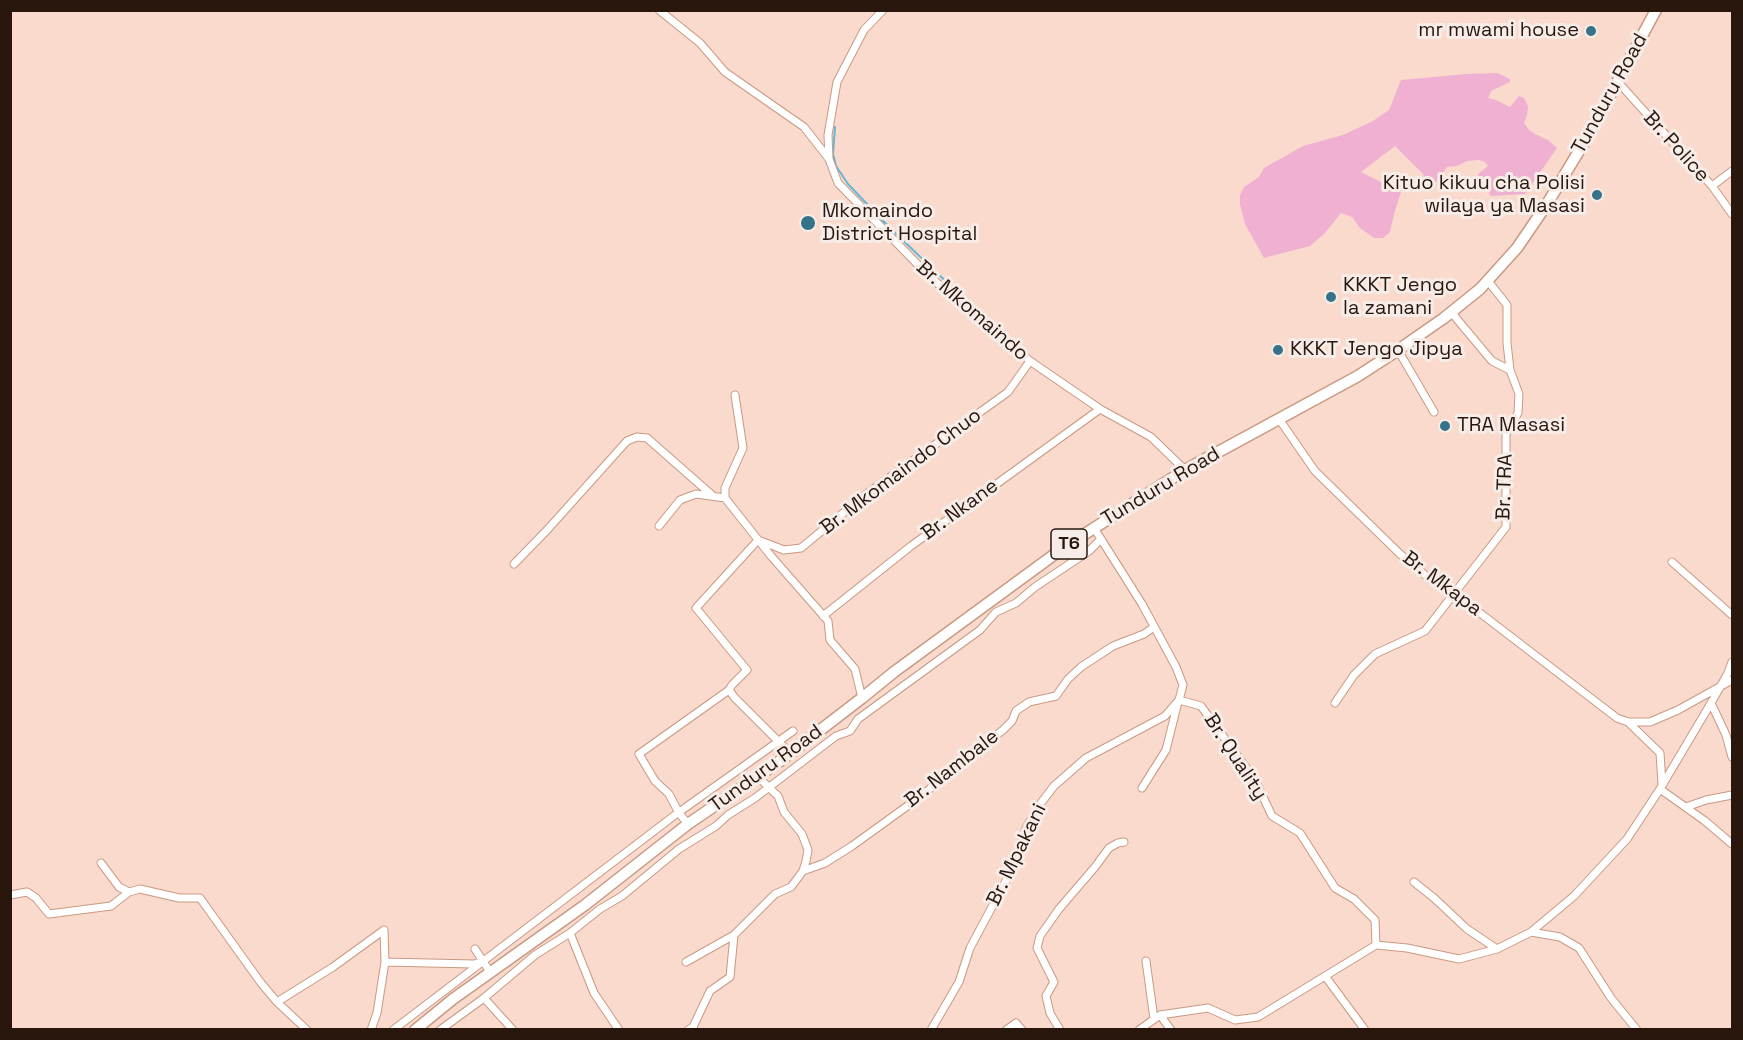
<!DOCTYPE html>
<html>
<head>
<meta charset="utf-8">
<style>
	body { margin:0 }
	#map { position:relative; width:1743px; height:1040px; overflow:hidden; background:#fadacc; font-family:"Space Grotesk",sans-serif }
	canvas { display:block }
	.frame { position:absolute; inset:0; border:12px solid #29170e; pointer-events:none }
</style>
</head>
<body>
<div id="map">
<canvas width="1743" height="1040"></canvas>
<div class="frame"></div>
</div>
<script>
const ctx = document.querySelector('canvas').getContext('2d');
ctx.lineJoin = 'round';
function fillPath(path, color) { ctx.fillStyle = color; ctx.fill(path, 'evenodd'); }
const poly = rows => new Path2D(rows.map(r => 'M' + r).join(''));
function strokePath(path, color, width, dash) { ctx.strokeStyle = color; ctx.lineWidth = width; ctx.lineCap = dash ? 'butt' : 'round'; ctx.setLineDash(dash || []); ctx.stroke(path); }
function write(font, color, halo, rows, align = 'center') {
  ctx.font = font + ' "Space Grotesk",sans-serif'; ctx.lineWidth = 6; ctx.setLineDash([]); ctx.textBaseline = 'middle'; ctx.strokeStyle = halo; ctx.fillStyle = color; for (const [text, x, y, turn = 0] of rows) {
    ctx.save(); ctx.translate(x, y); ctx.rotate((+turn || 0) * Math.PI / 180); ctx.textAlign = isNaN(turn) ? turn : align; if (halo) ctx.strokeText(text, 0, 0); ctx.fillText(text, 0, 0); ctx.restore();
  }
}
fillPath(poly([
	[1497,73,1510,79,1510,82,1491,91,1488,98,1496,100,1510,107,1519,96,1524,98,1528,106,1527,115,1524,123,1529,130,1535,134,1548,140,1557,148,1525,194,1491,196,1478,174,1488,166,1485,162,1479,160,1467,161,1457,166,1447,167,1436,182,1425,181,1423,174,1395,146,1361,172,1401,192,1394,214,1390,232,1383,238,1374,238,1360,228,1352,217,1341,213,1325,233,1310,246,1264,258,1245,224,1240,204,1240,195,1244,187,1259,177,1264,168,1303,146,1343,135,1373,121,1389,110,1401,80,1466,74]
]), '#f0b0d1');
strokePath(poly([
	[835,127,833,154,836,166,848,184,889,227,959,294]
]), '#66b6d6', 2);
const minor = poly([
	[659,10,700,43,725,72,804,127,829,159],
	[883,10,864,30,837,82,828,135,829,159,838,183,931,278,1030,361,1100,409,1151,437,1185,470],
	[1617,81,1712,186,1732,214],
	[1712,186,1732,171],
	[1451,312,1492,361,1510,370],
	[1398,350,1434,412],
	[735,395,743,448,725,488,725,498,771,556,828,621,830,640,855,669,862,698],
	[1279,419,1315,471,1400,554,1431,580,1454,593,1617,718,1628,722,1650,722,1678,710,1732,680],
	[659,526,680,500,696,494,725,498],
	[1094,528,1142,604,1176,667,1183,685,1179,700,1201,706,1255,780,1272,816,1300,833,1335,888,1354,899,1375,920,1376,945],
	[1672,562,1732,615],
	[514,564,548,529,627,441,637,437,647,438,713,496],
	[823,616,911,546,1100,409],
	[1335,703,1354,675,1375,654,1425,631,1506,527,1506,434,1518,413,1519,394,1510,370,1507,343,1507,305,1488,281],
	[1711,703,1726,735,1732,757],
	[1628,722,1660,753,1662,784],
	[790,753,735,698,729,690,732,685,747,670,696,608,758,540,784,550,801,548,865,495,1008,392,1030,361],
	[1142,788,1166,750,1178,702],
	[1660,789,1705,821,1732,844],
	[1686,807,1706,800,1732,795],
	[688,824,679,813,669,794,655,781,639,754,729,690],
	[101,863,119,887,129,892,140,889,179,898,200,898,261,983,277,1002,307,1030],
	[803,871,825,863,852,846,924,794,944,776,1003,730,1012,721,1016,711,1029,702,1056,696,1068,679,1081,667,1113,646,1144,634,1154,627],
	[1414,882,1434,898,1467,929,1497,949],
	[10,895,27,892,36,898,49,914,111,906,129,892],
	[1531,932,1560,937,1579,948,1611,998,1637,1030],
	[570,933,594,993,619,1030],
	[475,949,490,972],
	[1146,961,1154,1019],
	[385,962,474,964,480,962],
	[686,962,734,935],
	[1325,976,1365,1030],
	[484,998,513,1030],
	[277,1002,333,967,384,930],
	[1160,1015,1171,1030],
	[371,1030,377,1013,385,962,384,930],
	[393,1030,675,815,793,731],
	[440,1030,484,998,535,955,570,933,600,909,622,896,679,849,716,826,728,815,755,798,836,736,850,731,858,719,980,630,996,612,1016,603,1035,587,1089,551,1101,539],
	[688,1030,693,1027,710,991,730,977,734,935,775,894,791,887,803,871,806,861,808,850,802,834,784,812,778,796,757,776],
	[931,1030,959,982,970,948,1008,877,1027,826,1041,803,1054,786,1086,758,1165,716,1179,700],
	[1006,1030,1016,1023,1022,1030],
	[1060,1030,1050,1013,1046,996,1054,982,1037,948,1040,936,1059,909,1095,867,1109,848,1118,843,1124,842],
	[1139,1030,1160,1015,1208,1008,1235,1020,1258,1017,1376,945,1407,948,1459,959,1497,949,1531,932,1574,896,1627,839,1660,789,1711,703,1728,673,1732,662]
]);
const trunk = poly([
	[415,1030,453,999,585,905,688,824,780,761,862,698,894,672,1066,546,1185,470,1358,376,1398,350,1444,318,1480,289,1517,248,1547,204,1588,136,1656,10]
]);
strokePath(minor, '#c99982', 9);
strokePath(trunk, '#c99982', 13);
strokePath(minor, '#fff', 7);
strokePath(trunk, '#fff', 10);
for (const [x, y, r, color] of [
	[1591,31,6,"#367289"],
	[1597,195,6,"#367289"],
	[808,223,8,"#367289"],
	[1331,297,6,"#367289"],
	[1278,350,6,"#367289"],
	[1445,426,6,"#367289"]
]) { const dot = new Path2D(); dot.arc(x, y, r, 0, 2 * Math.PI); ctx.fillStyle = color; ctx.fill(dot); strokePath(dot, '#f7ede8', 2); }
for (const [x, y, w] of [
	[1069,544,36]
]) { const box = new Path2D(); box.roundRect(x - w / 2, y - 15, w, 30, 4.5); ctx.fillStyle = '#f7ede8'; ctx.fill(box); strokePath(box, '#29170e', 1.5); }
write('bold 18px', '#29170e', null, [
	["T6",1069,544]
]);
write('20px', '#29170e', '#f7ede8', [
	["mr mwami house",1579,31,"right"],
	["Kituo kikuu cha Polisi",1585,184,"right"],
	["wilaya ya Masasi",1585,207,"right"],
	["Mkomaindo",822,212],
	["District Hospital",822,235],
	["KKKT Jengo",1343,286],
	["la zamani",1343,309],
	["KKKT Jengo Jipya",1290,350],
	["TRA Masasi",1457,426]
], 'left');
write('20px', '#29170e', '#f7ede8', [
	["Tunduru Road",1610,94,-61],
	["Br. Police",1676,147,48],
	["Br. Mkomaindo",972,311,41],
	["Br. Mkomaindo Chuo",901,472,-37],
	["Tunduru Road",1161,487,-31],
	["Br. TRA",1505,487,-88],
	["Br. Nkane",960,510,-36],
	["Br. Mkapa",1442,584,37],
	["Br. Quality",1235,757,57],
	["Tunduru Road",766,769,-36],
	["Br. Nambale",952,769,-38],
	["Br. Mpakani",1017,855,-64]
]);
</script>
</body>
</html>
